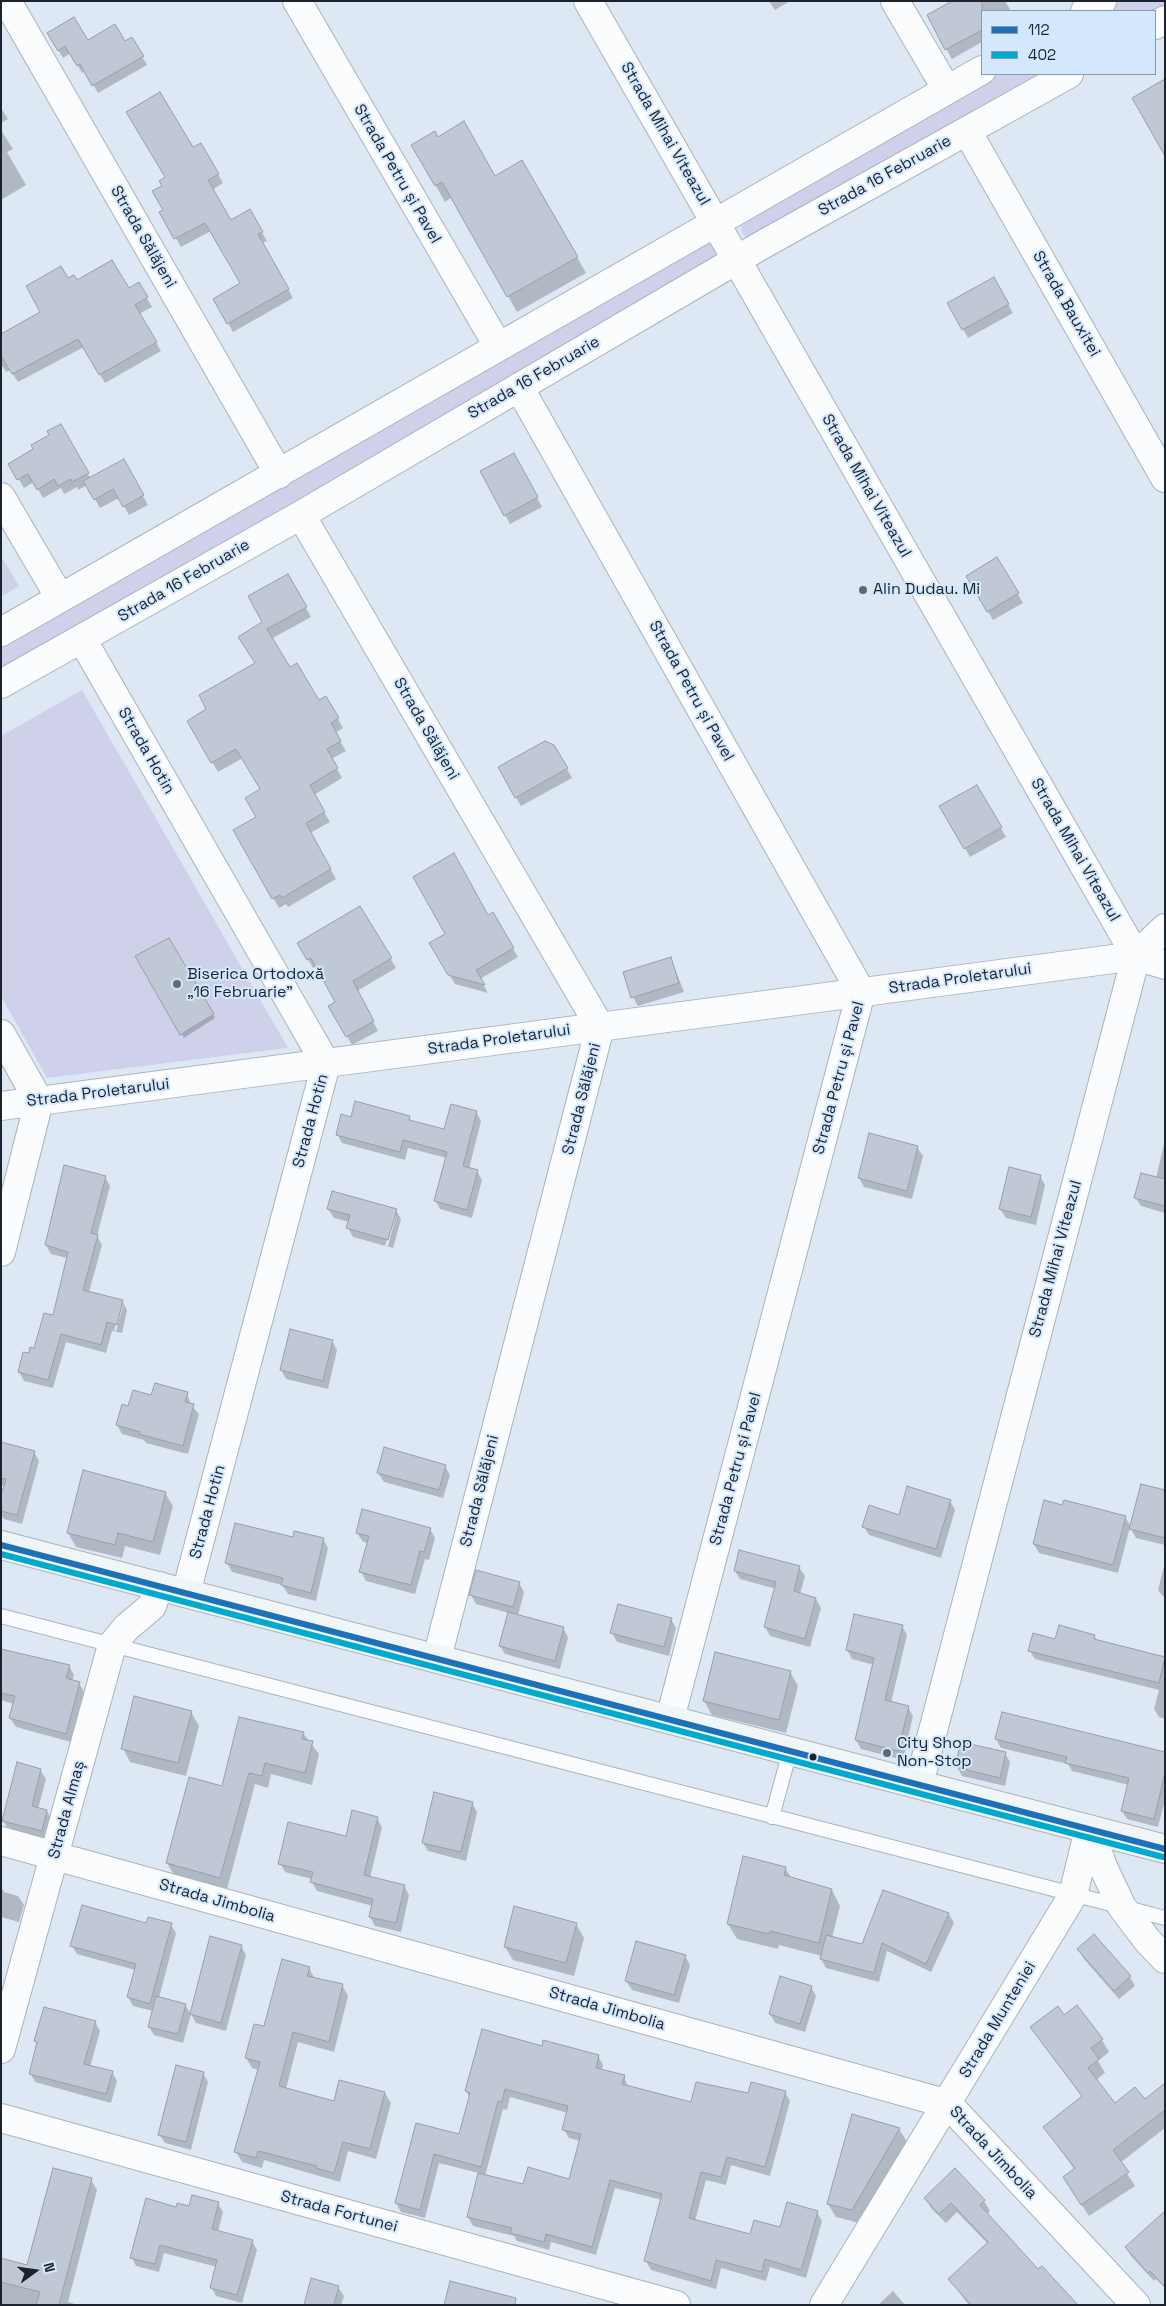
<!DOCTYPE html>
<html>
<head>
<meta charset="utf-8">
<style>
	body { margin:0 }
	#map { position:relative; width:1166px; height:2306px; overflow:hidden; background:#dde8f4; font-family:"Space Grotesk",sans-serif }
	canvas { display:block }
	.frame { position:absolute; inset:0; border:2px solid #1b242e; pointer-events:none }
	.legend { position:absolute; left:981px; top:10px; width:175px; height:65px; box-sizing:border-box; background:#d4e8fd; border:1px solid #8a9aaa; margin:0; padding:6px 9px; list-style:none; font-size:15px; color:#1b242e }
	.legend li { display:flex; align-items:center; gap:10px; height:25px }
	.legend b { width:25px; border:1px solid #8a9aaa }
	.north { position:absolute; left:10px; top:2246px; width:50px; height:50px; -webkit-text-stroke:4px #d4e8fd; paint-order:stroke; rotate:76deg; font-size:14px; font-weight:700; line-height:20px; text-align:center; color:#1b242e }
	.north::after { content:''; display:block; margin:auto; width:18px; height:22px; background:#1b242e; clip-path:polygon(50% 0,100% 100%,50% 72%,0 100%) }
</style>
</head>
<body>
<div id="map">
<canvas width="1166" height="2306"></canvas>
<div class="frame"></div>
<ul class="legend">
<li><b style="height:6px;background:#1d71b8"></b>112</li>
<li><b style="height:6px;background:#00a9ce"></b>402</li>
</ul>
<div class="north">N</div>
</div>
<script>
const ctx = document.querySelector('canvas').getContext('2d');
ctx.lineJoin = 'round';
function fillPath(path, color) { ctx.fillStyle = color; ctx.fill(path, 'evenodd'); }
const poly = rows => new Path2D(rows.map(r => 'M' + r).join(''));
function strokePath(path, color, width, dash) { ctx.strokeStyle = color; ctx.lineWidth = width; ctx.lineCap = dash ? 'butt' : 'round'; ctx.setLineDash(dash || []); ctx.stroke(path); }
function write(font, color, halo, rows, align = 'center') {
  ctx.font = font + ' "Space Grotesk",sans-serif'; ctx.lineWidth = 4; ctx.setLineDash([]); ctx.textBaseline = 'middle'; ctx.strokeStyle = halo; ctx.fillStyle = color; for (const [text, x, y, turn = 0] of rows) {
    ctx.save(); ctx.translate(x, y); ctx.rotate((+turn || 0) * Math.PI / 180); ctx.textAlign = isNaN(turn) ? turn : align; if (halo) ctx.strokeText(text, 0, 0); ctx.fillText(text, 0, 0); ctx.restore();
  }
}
fillPath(poly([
	[1120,1,1165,1,1165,7,1155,11,1103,11],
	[996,74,1049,74,747,240,742,232,741,221],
	[709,233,733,252,1,671,1,636],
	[1,556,19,586,1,597],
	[82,690,288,1048,47,1078,1,996,1,736]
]), '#cfd1eb');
fillPath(poly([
	[769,1,790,1,775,10],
	[955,1,1005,1,1011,11,982,11,982,42,952,59,928,16],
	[49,34,87,41,125,43,132,39,147,65,98,93,85,71,82,73,71,53,63,58],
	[1,108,8,119,1,123],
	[1,130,13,149,7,152,26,185,1,200],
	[438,138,495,178,522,162,586,273,517,312,452,197,445,202,413,145],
	[201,144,223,183,212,190,230,222,249,211,267,241,262,243,293,298,233,332,215,299,242,284,211,231,181,247,161,213,165,210,164,186,166,178,192,149],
	[994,279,1013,313,968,338,949,304],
	[68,280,128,289,138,283,152,307,139,314,161,351,105,383,84,347,18,382,10,370,6,372,1,364,1,335,42,312],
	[60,426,91,479,123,460,148,505,129,515,119,498,100,508,87,485,78,490,77,487,64,494,61,488,43,498,34,482,24,488,10,464,35,449],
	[514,455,542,507,510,524,482,472],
	[997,559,1023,603,993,620,967,576],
	[288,576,311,617,271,639,289,669,319,702,326,698,343,728,335,733,346,751,331,759,342,778,314,795,330,822,310,833,336,879,288,907,286,904,279,908,235,831,257,818,262,790,243,758,218,772,188,721,208,710,256,664,264,623],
	[554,746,572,778,521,806,499,767],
	[977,786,1006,837,970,857,941,807],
	[360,908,396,968,357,991,378,1031,352,1045,330,1006,337,1002,317,966,313,968,299,943],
	[492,914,518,957,480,979,488,993,455,984,431,944],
	[169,940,215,1018,184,1038,137,957],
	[671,959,684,992,638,1006,633,997],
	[476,1112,481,1121,469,1169,477,1171,482,1180,472,1218,440,1209,435,1200,447,1158,408,1148,405,1160,342,1143,337,1134,352,1118,409,1117,412,1122,445,1131],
	[1165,1140,1165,1213,1141,1206,1135,1197,1156,1178],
	[917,1147,923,1156,912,1199,864,1187,859,1178],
	[1040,1176,1045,1185,1036,1225,1006,1218,1000,1209],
	[105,1177,110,1186,97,1236,102,1245,89,1292,122,1301,127,1310,122,1333,112,1331,106,1353,66,1342,53,1388,24,1381,19,1372,35,1350,54,1317,67,1258,51,1254,46,1245],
	[120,1306,123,1306,116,1331,114,1331],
	[328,1209,396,1210,401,1219,393,1248,353,1237,348,1228,349,1222,334,1218],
	[394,1216,396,1216,388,1246,385,1246],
	[332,1341,337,1350,328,1389,286,1379,281,1370],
	[187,1393,191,1405,199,1414,188,1454,146,1443,144,1440,122,1434,117,1425,129,1408,152,1397],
	[1,1443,34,1452,39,1461,22,1524,4,1519,1,1514,1,1500,5,1486,1,1485],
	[445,1466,450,1475,443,1498,384,1482,378,1473],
	[1165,1492,1165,1545,1136,1538,1130,1527,1118,1573,1039,1553,1034,1544,1125,1517,1131,1527],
	[165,1493,173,1506,160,1555,125,1546,122,1558,76,1547,68,1533],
	[950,1501,955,1510,941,1558,869,1535,864,1527],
	[430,1529,435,1538,429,1560,425,1559,415,1594,366,1581,361,1572,368,1543,363,1542,357,1533],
	[294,1539,323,1539,328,1548,316,1601,288,1594,282,1585,232,1572,227,1563],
	[1165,1562,1165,1599,1158,1590],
	[799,1567,805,1576,800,1594,816,1599,821,1608,810,1647,770,1636,765,1627,776,1589,740,1579,735,1571],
	[519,1583,524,1592,518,1616,563,1628,568,1637,560,1669,505,1654,500,1646,509,1613,476,1604,471,1595],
	[671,1619,676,1628,669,1656,617,1642,612,1633],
	[902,1626,907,1635,891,1703,908,1707,913,1716,903,1760,861,1749,856,1740,874,1665,852,1659,847,1650],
	[1094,1636,1097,1641,1165,1658,1165,1719,1159,1717,1154,1709,1159,1690,1035,1659,1030,1651,1056,1641],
	[1,1650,69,1666,74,1675,72,1681,79,1683,84,1692,71,1742,16,1727,10,1718,14,1704,1,1700],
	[790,1672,798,1686,786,1733,712,1715,704,1701],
	[191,1712,199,1726,186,1776,130,1762,123,1748],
	[1003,1713,1165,1754,1165,1800,1158,1827,1127,1819,1122,1811,1129,1785,1072,1771,1068,1764,1001,1748,996,1739],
	[303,1733,319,1754,312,1785,271,1774,268,1788,255,1784,227,1889,174,1875,167,1863,223,1787],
	[1005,1753,1010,1762,1005,1786,962,1776,957,1767],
	[40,1770,46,1779,38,1809,47,1811,52,1820,47,1840,8,1829,3,1820],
	[472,1803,477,1812,466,1861,428,1851,423,1843],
	[377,1818,382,1827,370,1878,404,1886,409,1895,401,1932,375,1926,370,1917,373,1906,317,1891,312,1882,312,1879,285,1872,280,1863,347,1837],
	[785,1868,792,1879,832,1890,840,1906,832,1938,863,1946,949,1914,954,1923,931,1972,887,1951,879,1982,826,1968,821,1959,822,1956,779,1945,778,1949,737,1939,728,1924],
	[1,1887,4,1892,18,1896,24,1905,19,1922,1,1917],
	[147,1924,171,1925,176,1933,159,1998,185,2005,191,2014,183,2043,154,2035,149,2027,153,2011,133,2006,128,1997,135,1970,77,1954,72,1946],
	[576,1924,584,1938,574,1976,513,1960,505,1947],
	[241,1946,246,1955,226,2031,196,2023,191,2014],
	[1079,1950,1130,1977,1135,1986,1119,1999,1084,1959],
	[685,1956,690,1965,679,2003,632,1990,626,1981],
	[309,1968,315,1979,342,1985,348,1996,334,2052,298,2042,286,2089,334,2102,385,2093,391,2103,376,2159,348,2151,340,2182,264,2160,262,2168,242,2162,236,2152,259,2070,252,2068,246,2058],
	[811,1987,816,1996,805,2032,775,2023,770,2014],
	[1064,2017,1102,2040,1109,2052,1098,2061,1105,2073,1096,2080,1115,2104,1165,2100,1165,2128,1120,2163,1135,2186,1089,2216,1072,2190,1075,2170,1044,2127,1083,2098,1032,2027],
	[95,2022,100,2031,90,2067,112,2072,117,2081,111,2103,35,2082,30,2073,38,2044,36,2041],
	[543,2047,598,2056,603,2065,602,2070,624,2076,628,2087,692,2103,785,2092,790,2101,770,2176,731,2165,726,2185,706,2180,695,2221,751,2236,781,2229,817,2212,822,2221,806,2278,770,2267,766,2281,721,2268,716,2289,651,2270,646,2261,662,2200,615,2188,596,2255,551,2242,549,2250,517,2241,514,2236,473,2226,468,2217,479,2173,439,2163,425,2218,401,2212,396,2203,417,2125,460,2136,470,2098,466,2091],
	[510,2097,568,2113,564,2130,569,2138,580,2141,570,2180,524,2185,485,2176,503,2109,507,2110],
	[203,2073,208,2082,191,2150,165,2143,159,2134],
	[899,2129,907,2142,859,2223,836,2217,828,2204],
	[91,2180,97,2190,68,2302,78,2305,1,2305,1,2259,28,2266],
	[925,2198,984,2201,990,2211,987,2214,1038,2271,1077,2305,969,2305,949,2279,988,2244,957,2212,946,2223,931,2208],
	[218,2204,223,2212,218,2232,252,2241,257,2250,242,2303,216,2296,211,2287,217,2267,164,2253,159,2272,136,2266,132,2258,190,2208],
	[1165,2217,1165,2288,1156,2279,1154,2281,1131,2256,1126,2247],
	[338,2287,344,2296,341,2305,305,2305],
	[893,2291,905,2305,878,2305]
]), '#0003');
const building = poly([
	[952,1,982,1,982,30,945,50,927,15,952,1],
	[74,17,88,40,115,24,125,41,132,37,144,56,92,86,80,64,77,66,65,46,58,51,47,33,74,17],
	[1165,79,1165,156,1132,98,1165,79],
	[160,92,193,147,201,143,219,174,208,180,231,220,250,209,263,232,258,234,289,289,227,324,213,299,240,283,205,223,174,239,159,212,163,210,152,191,162,186,159,181,165,177,126,112,160,92],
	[464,121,495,176,522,160,578,257,507,297,442,182,435,186,411,145,435,131,438,137,464,121],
	[112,260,129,288,139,282,148,297,135,305,157,342,99,375,78,339,12,374,1,356,1,334,40,312,26,286,61,266,68,278,74,275,77,280,112,260],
	[994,277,1009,304,962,330,947,303,994,277],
	[61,424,89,473,72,482,71,479,58,486,54,479,37,490,28,474,17,480,8,464,33,449,31,445,49,435,47,431,61,424],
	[514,453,538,497,504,516,480,471,514,453],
	[124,459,144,495,123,507,113,489,94,500,83,481,124,459],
	[997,557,1019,593,987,612,966,576,997,557],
	[288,574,307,607,267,629,290,667,297,663,319,700,326,696,339,718,331,723,341,741,327,749,338,768,310,785,325,812,306,823,331,869,282,898,280,895,272,899,233,830,256,817,245,798,260,789,236,749,211,763,187,721,206,709,199,695,255,663,238,637,262,622,248,596,288,574],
	[545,741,554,745,568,768,515,798,498,767,545,741],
	[977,785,1002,827,964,849,939,806,977,785],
	[454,853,488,915,493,912,514,948,476,970,485,985,448,975,429,943,445,934,413,877,454,853],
	[360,906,392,958,353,981,374,1021,346,1037,328,1006,335,1002,311,958,307,960,297,943,360,906],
	[169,938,214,1014,180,1035,135,956,169,938],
	[671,957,679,983,631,998,623,972,671,957],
	[355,1101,410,1116,409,1120,444,1129,451,1104,477,1111,463,1166,478,1170,467,1210,434,1201,447,1152,403,1140,400,1152,336,1135,341,1114,351,1117,355,1101],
	[869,1133,918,1146,907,1191,858,1178,869,1133],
	[64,1165,106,1176,91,1233,98,1235,83,1290,123,1300,117,1325,107,1322,101,1345,61,1334,48,1380,18,1372,23,1352,29,1353,30,1347,34,1348,44,1313,53,1315,68,1252,45,1245,64,1165],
	[1009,1167,1041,1175,1031,1217,999,1209,1009,1167],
	[1141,1173,1165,1179,1165,1206,1134,1198,1141,1173],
	[332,1191,397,1209,388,1240,346,1228,350,1215,327,1209,332,1191],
	[290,1329,333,1340,323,1381,280,1370,290,1329],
	[155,1383,188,1392,185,1402,194,1404,183,1446,139,1434,140,1432,116,1425,122,1404,128,1406,133,1390,151,1395,155,1383],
	[1,1442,35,1451,17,1515,1,1511,1,1495,6,1479,1,1478,1,1442],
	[384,1447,446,1465,439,1490,377,1473,384,1447],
	[83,1470,166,1492,153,1542,118,1533,115,1545,67,1533,83,1470],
	[1141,1484,1165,1490,1165,1538,1129,1529,1141,1484],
	[907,1486,951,1500,936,1549,862,1527,869,1505,899,1515,907,1486],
	[1044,1500,1062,1505,1064,1500,1126,1516,1113,1565,1033,1544,1044,1500],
	[362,1509,431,1528,424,1552,420,1551,411,1585,359,1572,369,1536,356,1533,362,1509],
	[235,1523,293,1537,294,1531,324,1538,311,1593,281,1585,283,1578,225,1563,235,1523],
	[739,1550,800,1566,794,1591,816,1598,805,1639,764,1627,776,1582,734,1571,739,1550],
	[476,1570,520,1582,513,1607,469,1595,476,1570],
	[618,1604,672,1618,664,1647,610,1633,618,1604],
	[508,1612,564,1627,555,1661,499,1646,508,1612],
	[854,1614,903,1625,885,1700,909,1706,898,1751,855,1740,874,1658,846,1650,854,1614],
	[1059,1625,1095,1635,1094,1639,1165,1657,1159,1683,1028,1651,1033,1633,1055,1639,1059,1625],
	[1,1649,70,1665,66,1678,80,1682,66,1734,9,1718,15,1696,1,1693,1,1649],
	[715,1652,791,1671,779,1720,703,1701,715,1652],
	[134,1696,192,1711,178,1763,121,1749,134,1696],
	[1002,1712,1165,1752,1165,1773,1154,1819,1121,1811,1129,1778,1065,1763,1067,1757,995,1739,1002,1712],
	[239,1717,304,1732,302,1739,313,1741,305,1773,265,1763,262,1776,249,1773,220,1878,166,1863,189,1777,222,1786,239,1717],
	[961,1742,1006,1752,1000,1778,955,1767,961,1742],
	[17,1762,41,1769,32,1806,47,1810,42,1831,2,1821,17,1762],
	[434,1792,473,1802,461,1852,422,1843,434,1792],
	[352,1810,378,1817,364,1875,405,1885,396,1923,369,1917,373,1899,310,1882,313,1872,278,1864,288,1822,346,1836,352,1810],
	[743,1856,786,1867,784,1875,832,1889,819,1943,770,1931,769,1934,727,1924,743,1856],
	[883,1890,949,1913,926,1964,882,1943,874,1973,820,1959,826,1935,862,1944,883,1890],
	[82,1905,146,1923,148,1917,172,1923,150,2004,127,1997,136,1964,70,1946,82,1905],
	[514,1906,577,1923,566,1963,504,1947,514,1906],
	[1094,1934,1131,1976,1114,1991,1077,1949,1094,1934],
	[210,1936,242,1945,221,2023,190,2014,210,1936],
	[636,1941,686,1955,674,1995,625,1981,636,1941],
	[282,1959,310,1967,307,1976,343,1984,329,2042,293,2032,279,2086,334,2101,339,2080,385,2092,370,2149,343,2142,334,2173,316,2168,317,2166,258,2151,256,2158,234,2152,260,2062,245,2058,254,2024,264,2026,282,1959],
	[780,1976,812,1986,800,2024,769,2014,780,1976],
	[156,1996,186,2004,178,2034,148,2027,156,1996],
	[1077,2005,1103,2039,1091,2048,1099,2059,1088,2068,1115,2103,1135,2087,1145,2099,1165,2083,1165,2110,1113,2150,1129,2172,1081,2205,1063,2177,1075,2168,1043,2127,1082,2096,1030,2027,1058,2006,1064,2015,1077,2005],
	[44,2007,96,2021,84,2064,113,2071,106,2094,29,2074,37,2042,34,2041,44,2007],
	[482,2029,542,2046,543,2040,599,2055,596,2068,625,2075,622,2084,691,2102,696,2082,748,2093,751,2082,786,2091,765,2167,727,2157,721,2177,701,2172,689,2218,750,2234,754,2220,780,2227,787,2202,818,2211,801,2270,765,2259,762,2272,716,2260,711,2281,644,2261,662,2194,610,2180,592,2247,546,2234,544,2242,510,2233,512,2228,467,2217,478,2173,523,2184,528,2167,569,2179,581,2134,562,2130,568,2106,505,2089,502,2102,498,2101,481,2167,434,2154,420,2210,395,2203,416,2123,459,2134,470,2093,465,2091,482,2029],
	[176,2065,204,2072,186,2142,158,2135,176,2065],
	[852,2114,900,2128,852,2210,827,2204,852,2114],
	[53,2168,92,2178,59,2305,36,2305,40,2292,1,2282,1,2258,27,2265,53,2168],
	[955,2168,985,2200,980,2205,1038,2269,1042,2266,1078,2305,971,2305,948,2279,988,2242,951,2203,939,2214,924,2198,955,2168],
	[192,2195,219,2202,212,2229,253,2240,237,2295,210,2288,217,2260,160,2245,155,2264,130,2258,146,2198,176,2207,177,2203,189,2206,192,2195],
	[1165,2211,1165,2287,1150,2271,1148,2273,1125,2247,1165,2211],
	[311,2278,339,2286,334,2305,304,2305,311,2278],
	[450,2281,516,2298,515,2305,444,2305,450,2281]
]);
fillPath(building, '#c0c8d6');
strokePath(building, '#979ea9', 1);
const lane = poly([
	[1,1616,1165,1918],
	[772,1817,790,1751]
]);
const street = poly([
	[7,1,279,474],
	[297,1,498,346],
	[588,1,1136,956,919,1784],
	[895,1,947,90],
	[1085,11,1102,1],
	[1155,25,1165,20],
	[967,131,1165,478],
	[519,387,861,992,670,1719],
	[1,497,60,598],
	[301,515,600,1027,437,1658],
	[1,632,982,70],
	[82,639,326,1064,186,1593],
	[1,684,301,515,762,245,1069,74],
	[1136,956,1165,965],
	[1,1034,39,1101,1,1252],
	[1,1106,1136,956,1165,928],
	[1089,1829,1104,1869,1122,1907,1147,1940,1165,1959],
	[1,1841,948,2104,1136,2305],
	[1,2049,112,1645,126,1628,152,1606,159,1586],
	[1,2118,676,2305],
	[824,2305,1073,1895,1089,1829]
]);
const secondary = poly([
	[1,1545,1165,1849]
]);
strokePath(lane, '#a9b3bc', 16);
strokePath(street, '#a9b3bc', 30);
strokePath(secondary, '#a9b3bc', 30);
strokePath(lane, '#fafcfd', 14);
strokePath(street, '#fafcfd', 28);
strokePath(secondary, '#f0f5f8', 28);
strokePath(poly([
	[1,1545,1165,1849]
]), '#1d71b8', 6);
strokePath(poly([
	[1,1554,1163,1857]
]), '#00a9ce', 6);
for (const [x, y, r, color] of [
	[863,590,5,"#5f6973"],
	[177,984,5,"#5f6973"],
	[887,1753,5,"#5f6973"],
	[813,1757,4.5,"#1b242e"]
]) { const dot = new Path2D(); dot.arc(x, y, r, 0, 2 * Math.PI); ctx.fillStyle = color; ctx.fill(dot); strokePath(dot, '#d4e8fd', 2); }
write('16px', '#1b242e', '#d4e8fd', [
	["Strada Mihai Viteazul",665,134,60],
	["Strada Petru și Pavel",397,174,60],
	["Strada 16 Februarie",885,176,-29],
	["Strada Sălăjeni",143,237,60],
	["Strada Bauxitei",1066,304,60],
	["Strada 16 Februarie",534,378,-30],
	["Strada Mihai Viteazul",866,486,60],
	["Strada 16 Februarie",184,581,-30],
	["Strada Petru și Pavel",691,691,61],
	["Strada Sălăjeni",426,729,60],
	["Strada Hotin",146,751,60],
	["Strada Mihai Viteazul",1075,850,60],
	["Strada Proletarului",960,979,-8],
	["Strada Proletarului",499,1040,-8],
	["Strada Petru și Pavel",839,1078,-75],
	["Strada Proletarului",98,1093,-7],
	["Strada Sălăjeni",582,1099,-76],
	["Strada Hotin",311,1121,-75],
	["Strada Mihai Viteazul",1056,1259,-75],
	["Strada Petru și Pavel",736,1469,-75],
	["Strada Sălăjeni",480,1491,-76],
	["Strada Hotin",208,1512,-75],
	["Strada Almaș",67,1810,-75],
	["Strada Jimbolia",217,1901,16],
	["Strada Jimbolia",607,2009,16],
	["Strada Munteniei",998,2020,-59],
	["Strada Jimbolia",993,2153,47],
	["Strada Fortunei",339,2212,15]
]);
write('16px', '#1b242e', '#d4e8fd', [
	["Alin Dudau. Mi",873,590],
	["Biserica Ortodoxă",187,975],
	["„16 Februarie”",187,993],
	["City Shop",897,1744],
	["Non-Stop",897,1762]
], 'left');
</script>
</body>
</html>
